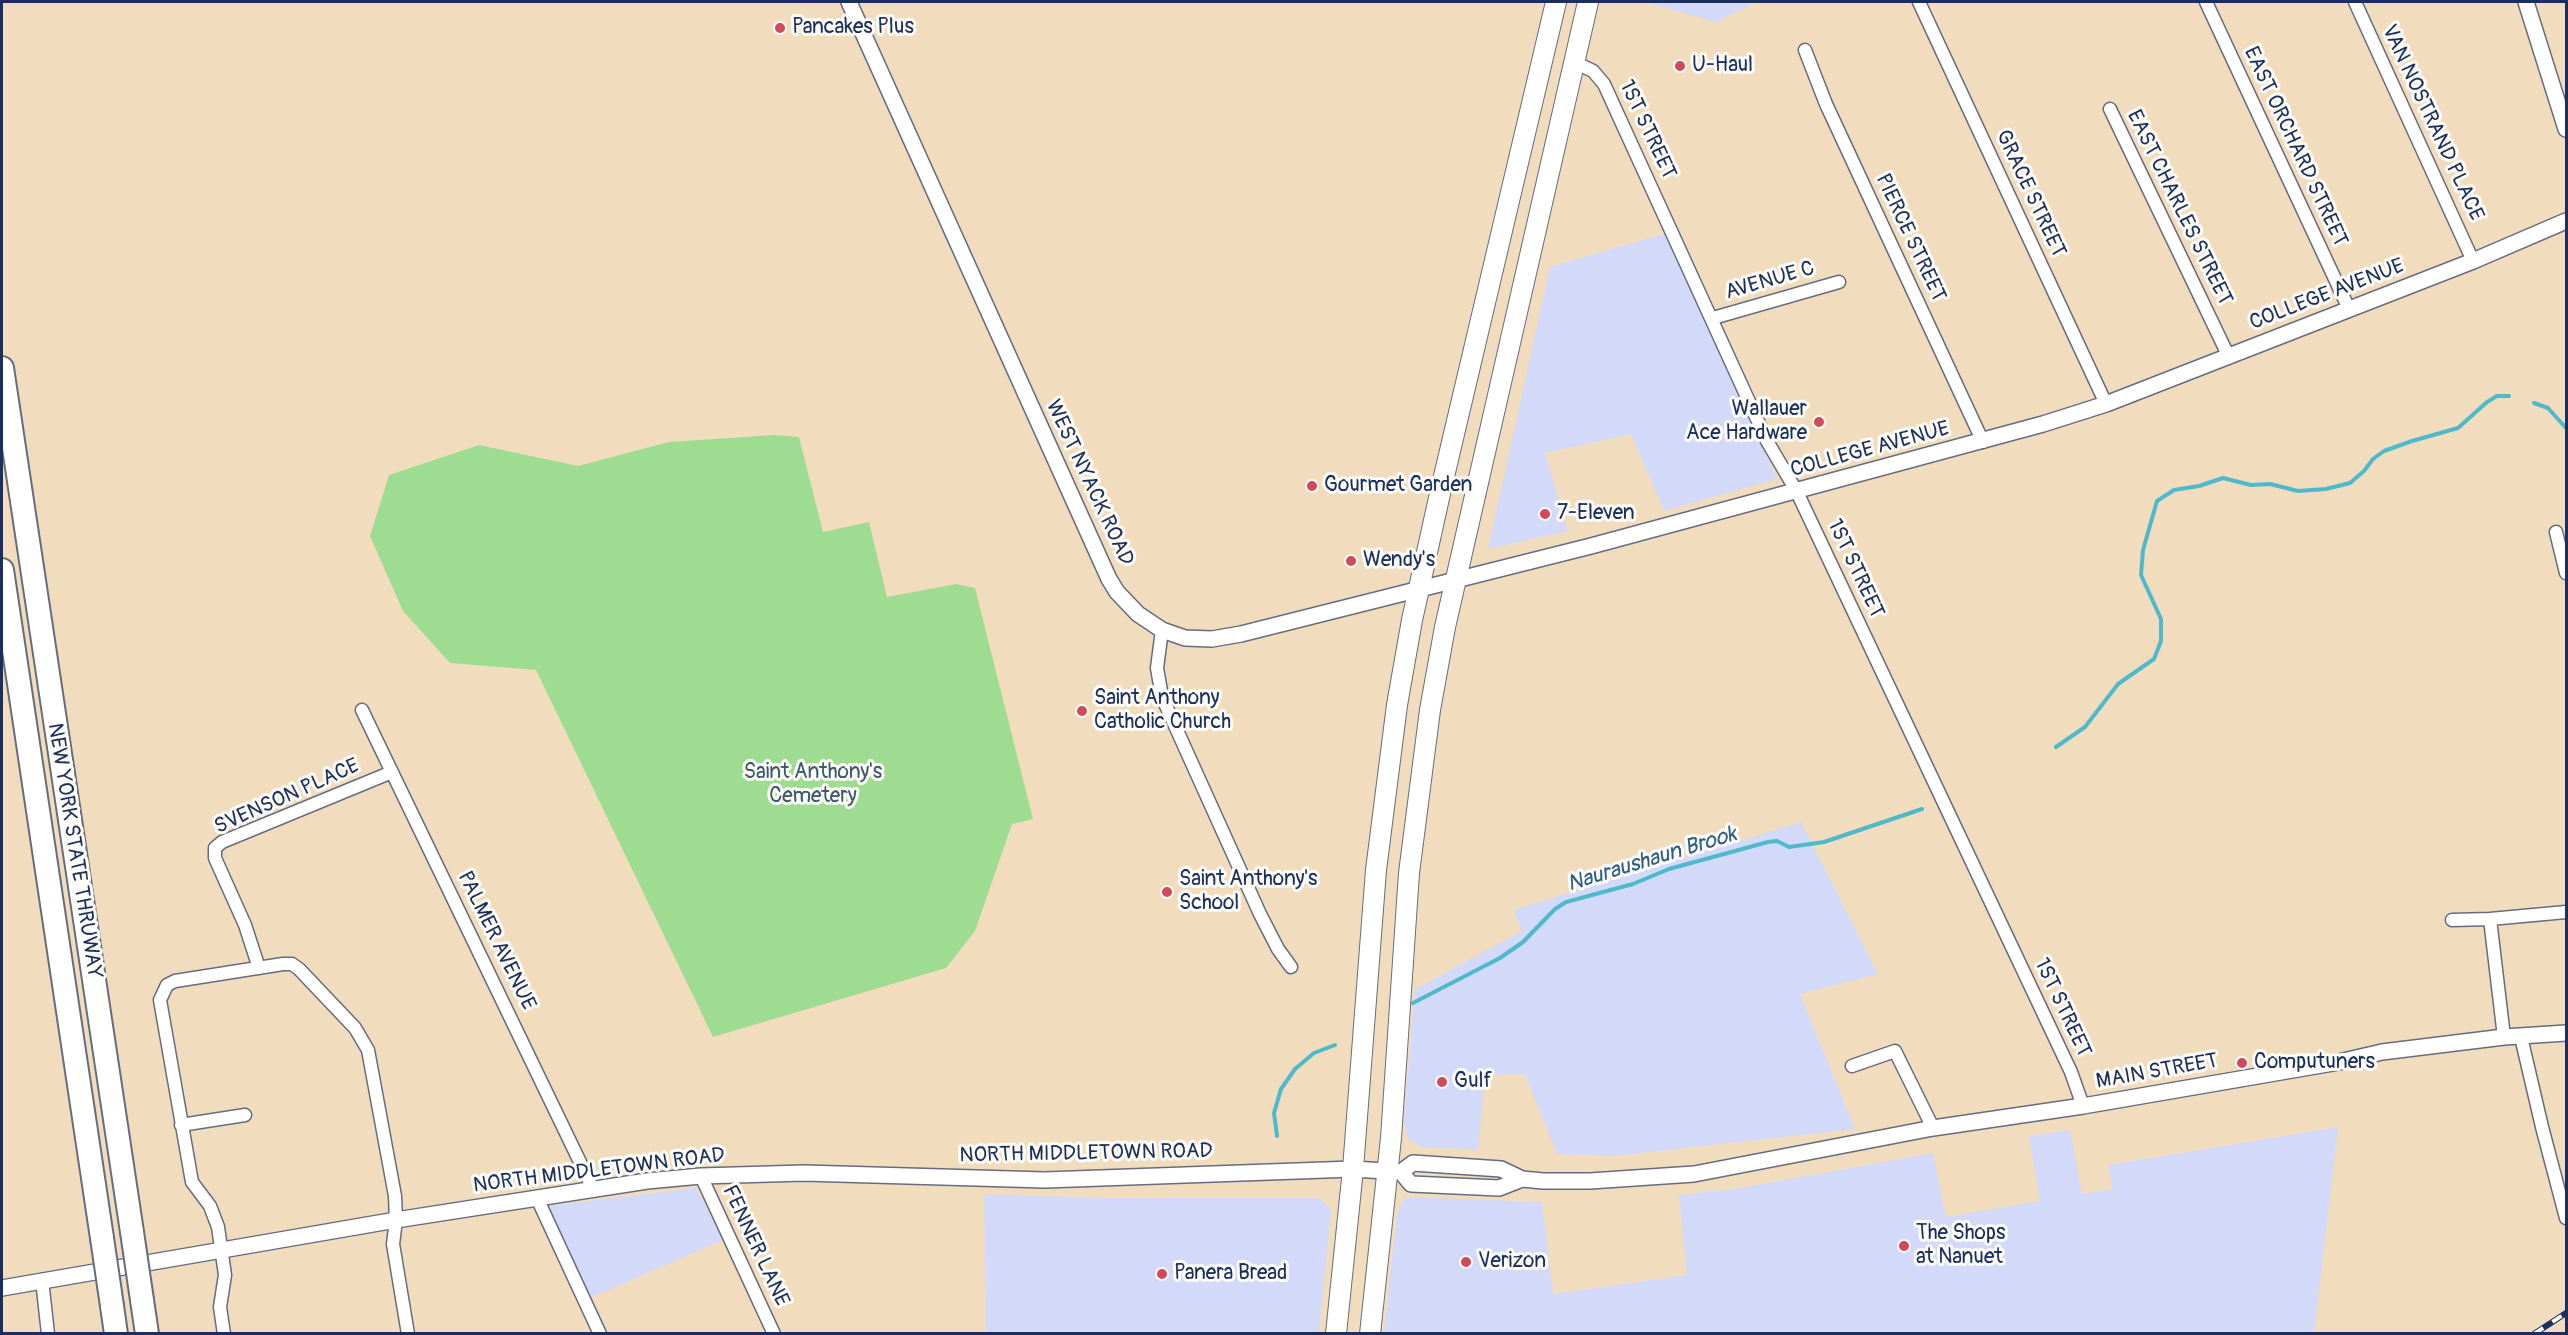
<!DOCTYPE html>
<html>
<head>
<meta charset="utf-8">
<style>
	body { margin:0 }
	#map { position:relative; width:2568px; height:1335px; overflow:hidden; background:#f1ddbd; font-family:Pangolin,sans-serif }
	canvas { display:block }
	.frame { position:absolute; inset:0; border:3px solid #1b2f5e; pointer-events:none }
</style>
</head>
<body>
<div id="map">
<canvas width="2568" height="1335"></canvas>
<div class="frame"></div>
</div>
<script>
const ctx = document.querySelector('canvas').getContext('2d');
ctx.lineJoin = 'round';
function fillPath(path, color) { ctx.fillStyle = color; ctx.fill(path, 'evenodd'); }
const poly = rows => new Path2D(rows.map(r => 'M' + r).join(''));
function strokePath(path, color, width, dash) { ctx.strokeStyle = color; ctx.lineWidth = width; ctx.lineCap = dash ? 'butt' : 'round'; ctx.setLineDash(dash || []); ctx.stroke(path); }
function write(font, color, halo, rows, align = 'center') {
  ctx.font = font + ' Pangolin,sans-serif'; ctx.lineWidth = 6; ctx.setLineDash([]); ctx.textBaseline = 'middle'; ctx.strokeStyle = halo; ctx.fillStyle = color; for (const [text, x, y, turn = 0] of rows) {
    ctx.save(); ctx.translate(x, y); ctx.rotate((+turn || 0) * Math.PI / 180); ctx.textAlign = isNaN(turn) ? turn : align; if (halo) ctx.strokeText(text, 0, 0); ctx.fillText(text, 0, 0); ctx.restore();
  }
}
fillPath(poly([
	[1644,2,1757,2,1716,22],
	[1667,233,1777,479,1664,511,1631,434,1545,453,1568,531,1488,549,1550,267],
	[1801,822,1878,974,1800,994,1855,1129,1614,1156,1557,1154,1525,1074,1485,1075,1478,1150,1420,1147,1408,1139,1404,1122,1415,989,1522,931,1513,910],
	[2338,1127,2314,1333,1384,1333,1397,1215,1403,1200,1410,1197,1542,1202,1553,1294,1687,1275,1679,1195,1740,1188,1933,1153,1946,1217,2040,1201,2029,1136,2070,1130,2082,1194,2113,1189,2108,1165],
	[696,1188,723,1240,590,1298,546,1206],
	[984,1194,1107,1198,1320,1198,1331,1210,1319,1333,986,1333]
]), '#d3d9f9');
fillPath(poly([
	[774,435,799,437,823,532,869,522,887,597,956,584,975,588,1033,819,1012,824,975,931,946,968,713,1037,536,670,450,663,403,611,370,536,389,475,479,445,578,466,669,442]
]), '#9edc91');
strokePath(poly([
	[2534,403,2548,408,2566,428],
	[2056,747,2085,727,2118,684,2154,659,2161,641,2161,619,2141,575,2143,550,2157,501,2174,490,2199,486,2223,478,2251,485,2270,484,2298,491,2326,489,2350,483,2364,471,2373,459,2384,451,2412,441,2458,428,2487,402,2497,396,2509,396],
	[1413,1003,1500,958,1523,942,1555,909,1566,902,1633,884,1669,869,1768,842,1777,841,1789,847,1824,842,1922,809],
	[1277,1136,1274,1113,1281,1089,1295,1069,1314,1053,1335,1045]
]), '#4fb9cc', 4);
const minor = poly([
	[1919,2,2106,404],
	[2206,2,2349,309],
	[2355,2,2473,261],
	[1805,50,1826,104,1983,442],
	[1574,62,1593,71,1604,84,1767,441,1797,492,2071,1072,2083,1106],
	[2110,109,2228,355],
	[1713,318,1839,282],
	[2556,532,2566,573],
	[1162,630,1157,668,1162,697,1260,914,1278,949,1291,967],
	[362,710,593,1189],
	[2490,919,2504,1037],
	[2452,920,2490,919,2566,912],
	[259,968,245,925,215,858,215,848,222,842,392,772],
	[2521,1037,2542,1127,2566,1218],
	[1852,1066,1895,1051,1933,1128],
	[181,1125,245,1115],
	[701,1176,774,1334],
	[537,1198,600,1334],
	[42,1280,48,1334],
	[224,1334,220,1307,225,1275,218,1227,210,1206,192,1182,160,1000,167,985,175,981,283,964,292,964,299,969,355,1028,368,1050,395,1196,396,1220,393,1244,408,1334]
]);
const tertiary = poly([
	[849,2,1109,579,1117,592,1138,614,1162,630,1185,638,1212,639,1241,634,1591,546,2043,424,2106,404,2473,261,2566,221],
	[2526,2,2566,129],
	[1401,1172,1413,1163,1501,1169,1522,1179,1543,1181,1590,1181,1694,1174,1933,1128,2083,1106,2339,1062,2382,1052,2504,1037,2566,1033],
	[2,1288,396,1220,647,1181,701,1176,804,1173,1045,1180,1353,1169,1401,1172,1411,1184,1499,1188,1522,1179]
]);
const primary = poly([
	[1336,1334,1353,1169,1376,870,1397,705,1412,620,1441,489,1556,2],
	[1370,1334,1391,1138,1409,873,1430,710,1445,627,1588,2]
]);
const motorway = poly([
	[2,368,132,1232],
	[2,570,102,1238],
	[142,1300,147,1334],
	[112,1306,116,1334]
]);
strokePath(minor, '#666c7f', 15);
strokePath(tertiary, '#666c7f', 18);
strokePath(primary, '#666c7f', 22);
strokePath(motorway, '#666c7f', 26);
strokePath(minor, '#fff', 12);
strokePath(tertiary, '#fff', 15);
strokePath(primary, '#fff', 20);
strokePath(motorway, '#fff', 22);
const rail = poly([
	[2534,1334,2566,1313]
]);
strokePath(rail, '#1b2f5e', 6);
strokePath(rail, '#fdfcf7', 4, [11]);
const motorwayBridge = poly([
	[132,1232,142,1300],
	[102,1238,112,1306]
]);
strokePath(motorwayBridge, '#666c7f', 26, []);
strokePath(motorwayBridge, '#fff', 22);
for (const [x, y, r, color] of [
	[780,28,6,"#d1495b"],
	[1680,66,6,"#d1495b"],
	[1819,422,6,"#d1495b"],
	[1312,486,6,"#d1495b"],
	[1545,514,6,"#d1495b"],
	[1351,561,6,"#d1495b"],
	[1082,711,6,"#d1495b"],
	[1167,892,6,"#d1495b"],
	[2242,1063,6,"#d1495b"],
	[1442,1082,6,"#d1495b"],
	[1904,1246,6,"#d1495b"],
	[1466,1262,6,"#d1495b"],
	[1162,1274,6,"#d1495b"]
]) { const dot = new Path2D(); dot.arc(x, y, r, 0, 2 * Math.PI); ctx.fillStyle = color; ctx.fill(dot); strokePath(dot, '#fdfcf7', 2); }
write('21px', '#1b2f5e', '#fdfcf7', [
	["Pancakes Plus",792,28],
	["U-Haul",1692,66],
	["Wallauer",1807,410,"right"],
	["Ace Hardware",1807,434,"right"],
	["Gourmet Garden",1324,486],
	["7-Eleven",1557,514],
	["Wendy's",1363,561],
	["Saint Anthony",1094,699],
	["Catholic Church",1094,723],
	["Saint Anthony's",1179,880],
	["School",1179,904],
	["Computuners",2254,1063],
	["Gulf",1454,1082],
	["The Shops",1916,1234],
	["at Nanuet",1916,1258],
	["Verizon",1478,1262],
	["Panera Bread",1174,1274]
], 'left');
write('21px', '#1b2f5e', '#fdfcf7', [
	["VAN NOSTRAND PLACE",2432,123,65],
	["1ST STREET",1647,130,65],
	["EAST ORCHARD STREET",2295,147,65],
	["GRACE STREET",2030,194,65],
	["EAST CHARLES STREET",2179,208,64],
	["PIERCE STREET",1910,238,65],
	["AVENUE C",1770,281,-16],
	["COLLEGE AVENUE",2327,295,-21],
	["COLLEGE AVENUE",1870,450,-15],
	["WEST NYACK ROAD",1089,483,65],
	["1ST STREET",1855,569,65],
	["SVENSON PLACE",287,797,-24],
	["NEW YORK STATE THRUWAY",74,851,81],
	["PALMER AVENUE",496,941,64],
	["1ST STREET",2062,1008,65],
	["MAIN STREET",2157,1072,-10],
	["NORTH MIDDLETOWN ROAD",1086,1154,-1],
	["NORTH MIDDLETOWN ROAD",599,1171,-7],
	["FENNER LANE",755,1246,65]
]);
write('21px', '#3c5a6b', '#fdfcf7', [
	["Saint Anthony's",813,773],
	["Cemetery",813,797]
]);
write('italic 22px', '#2d5f84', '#fdfcf7', [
	["Nauraushaun Brook",1652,860,-17]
]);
</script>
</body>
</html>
